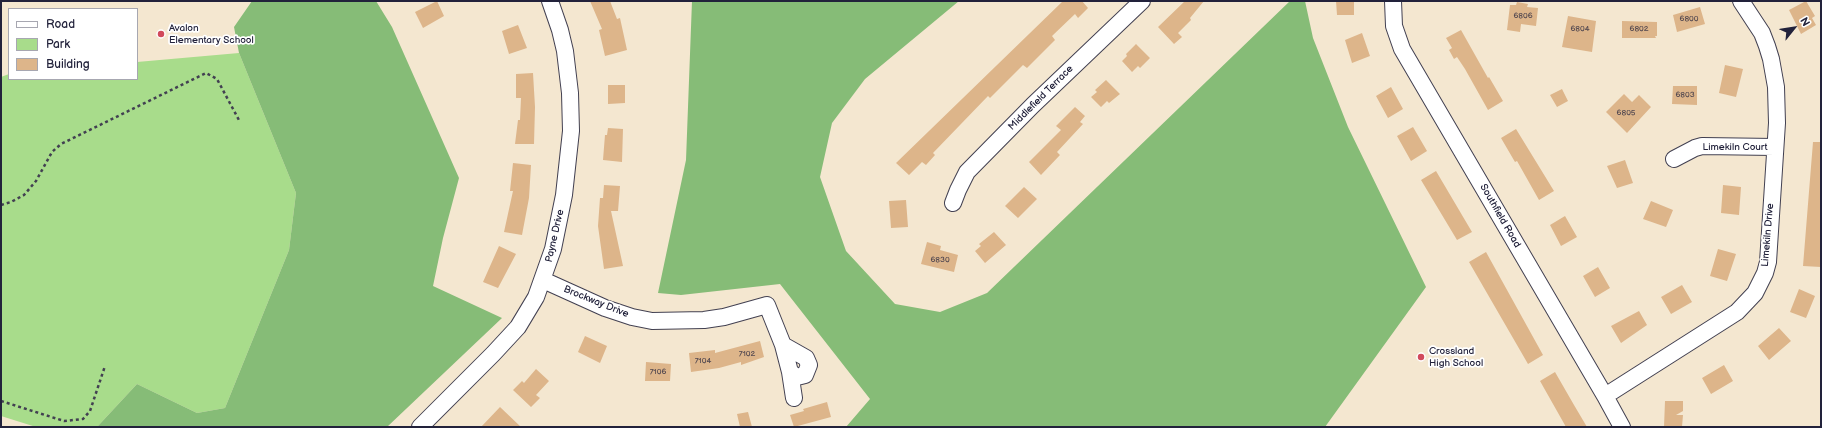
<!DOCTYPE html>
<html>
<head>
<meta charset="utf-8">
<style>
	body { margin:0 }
	#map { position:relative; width:1822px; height:428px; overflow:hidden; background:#f4e7d0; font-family:"Balsamiq Sans",sans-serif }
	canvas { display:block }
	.frame { position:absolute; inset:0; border:2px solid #22223b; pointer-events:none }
	.legend { position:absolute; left:8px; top:8px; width:130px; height:72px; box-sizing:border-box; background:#fff; border:1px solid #a7a7b1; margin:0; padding:5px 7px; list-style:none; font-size:12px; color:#22223b }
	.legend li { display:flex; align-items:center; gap:8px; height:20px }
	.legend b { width:20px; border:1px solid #a7a7b1 }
	.north { position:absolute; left:1774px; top:8px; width:40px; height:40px; -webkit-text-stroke:3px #fff; paint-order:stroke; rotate:60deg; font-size:11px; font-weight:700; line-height:16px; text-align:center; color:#22223b }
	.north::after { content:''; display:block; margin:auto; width:14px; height:18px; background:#22223b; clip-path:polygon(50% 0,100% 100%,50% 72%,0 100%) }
</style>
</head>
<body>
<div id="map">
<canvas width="1822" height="428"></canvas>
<div class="frame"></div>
<ul class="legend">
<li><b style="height:5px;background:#fff"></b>Road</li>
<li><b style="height:11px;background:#a8dc8b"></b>Park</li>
<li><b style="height:11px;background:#ddb58a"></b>Building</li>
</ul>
<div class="north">N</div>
</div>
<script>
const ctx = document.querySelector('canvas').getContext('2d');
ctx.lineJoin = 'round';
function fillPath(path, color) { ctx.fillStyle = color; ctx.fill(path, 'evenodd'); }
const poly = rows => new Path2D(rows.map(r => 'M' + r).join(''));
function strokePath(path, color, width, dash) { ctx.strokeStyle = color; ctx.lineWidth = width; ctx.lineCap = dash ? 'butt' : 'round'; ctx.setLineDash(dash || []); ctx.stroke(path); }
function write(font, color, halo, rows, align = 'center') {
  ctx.font = font + ' "Balsamiq Sans",sans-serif'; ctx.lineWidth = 3.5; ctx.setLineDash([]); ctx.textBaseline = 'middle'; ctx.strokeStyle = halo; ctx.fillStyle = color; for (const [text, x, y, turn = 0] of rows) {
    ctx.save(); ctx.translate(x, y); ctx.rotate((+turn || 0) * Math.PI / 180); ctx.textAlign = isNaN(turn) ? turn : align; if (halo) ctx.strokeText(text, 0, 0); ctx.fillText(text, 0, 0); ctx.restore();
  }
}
fillPath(poly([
	[239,53,296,193,289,250,225,408,197,413,137,384,97,427,36,427,1,416,1,77,9,74,9,79,137,79,137,62]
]), '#a8dc8b');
fillPath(poly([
	[252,1,376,1,392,27,459,178,443,238,433,286,502,318,387,427,97,427,137,384,197,413,225,408,289,250,296,193,239,53,234,27],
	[692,1,959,1,865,79,832,123,820,177,846,251,895,304,940,312,987,293,1290,1,1305,1,1313,38,1348,127,1426,287,1325,427,846,427,870,399,780,284,681,295,658,293,686,160]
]), '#86bc77');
fillPath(poly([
	[437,1,444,16,423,28,415,12],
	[590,1,610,1,617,19,620,18,627,50,605,56,599,30,602,29],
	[1063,1,1082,1,1088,8,1078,18,1075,14,1052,36,1055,40,1027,68,1023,65,990,98,988,96,933,153,935,155,926,165,922,162,909,175,896,163],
	[1185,1,1204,1,1190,18,1191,20,1178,33,1182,37,1174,44,1158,27],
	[1336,1,1354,1,1354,15,1337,15],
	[1806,1,1815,16,1812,18,1816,25,1801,34,1789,10],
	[1517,2,1528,4,1527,7,1538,8,1536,26,1521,24,1520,32,1507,30,1510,5,1516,5],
	[1700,7,1705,24,1677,32,1673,15],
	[1568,16,1596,21,1592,52,1562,47],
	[1622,21,1657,22,1657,36,1655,36,1656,38,1622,38],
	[518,25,527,48,509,54,502,31],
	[1461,30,1488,78,1489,77,1503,101,1488,110,1465,69,1457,57,1454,59,1449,50,1452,48,1446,38],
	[1362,33,1370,56,1352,63,1345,40],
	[1136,44,1150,58,1140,68,1138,66,1132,72,1122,61,1127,56,1126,54],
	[1725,65,1743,69,1736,97,1719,93],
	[533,73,535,107,534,144,515,144,518,120,520,120,521,98,516,98,516,74],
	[1106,80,1120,94,1109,103,1107,101,1101,107,1091,97,1097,92,1095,90],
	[608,85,625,85,625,103,608,104],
	[1673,86,1697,86,1697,105,1672,104],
	[1391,87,1403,109,1388,118,1376,96],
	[1562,89,1568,101,1557,107,1550,95],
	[1624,94,1632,102,1639,95,1651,107,1627,133,1606,112],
	[1075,107,1085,116,1080,122,1083,124,1057,152,1060,155,1041,175,1029,162,1061,130,1056,126],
	[1413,127,1427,151,1411,161,1397,136],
	[608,128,623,129,622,162,603,160,605,135,607,135],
	[1516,129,1554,191,1539,200,1517,161,1515,162,1501,138],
	[1813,142,1821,142,1821,267,1803,266],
	[1625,160,1633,183,1617,188,1607,166],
	[513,163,531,165,529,198,522,235,504,232,513,191,510,191],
	[1436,171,1472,232,1457,240,1421,180],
	[604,185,620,186,618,211,611,211,623,266,604,269,598,226,600,198,603,198],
	[1723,185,1741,187,1739,215,1721,213],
	[1024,187,1037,199,1018,218,1005,206],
	[906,200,908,227,891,228,889,201],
	[1651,201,1673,210,1666,227,1643,219],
	[1565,216,1577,237,1561,246,1550,225],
	[994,232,1006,245,985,263,975,251,981,246,979,244],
	[927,242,941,246,940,250,958,255,954,272,921,264],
	[499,246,516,254,498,288,483,282],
	[1718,249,1736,254,1727,281,1710,276],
	[1486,252,1543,355,1528,364,1469,262],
	[1598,267,1610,288,1595,297,1583,276],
	[1682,285,1692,302,1671,314,1661,297],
	[1799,289,1815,296,1806,318,1790,312],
	[1639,311,1647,325,1621,343,1611,326],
	[1779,328,1791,341,1769,360,1758,346],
	[585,336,607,346,600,363,578,352],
	[760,341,764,357,741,365,741,362,719,368,691,372,689,353,715,350,715,353],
	[646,362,671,364,670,381,645,381],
	[1724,365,1733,381,1711,394,1702,378],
	[536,369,549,381,536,395,540,398,531,407,513,390,522,381,524,383],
	[1555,372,1574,405,1587,427,1566,427,1540,381],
	[1665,401,1683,401,1683,411,1676,415,1683,415,1682,427,1664,427],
	[827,402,831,417,794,427,790,415,804,411,803,409],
	[500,407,521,427,481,427],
	[748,412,752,427,740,427,737,414]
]), '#ddb58a');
const minor = poly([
	[1393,1,1394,26,1402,49,1605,396,1622,427],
	[1674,159,1695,148,1702,146,1775,147],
	[953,203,958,190,967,172,1033,105,1142,1],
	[543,280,605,308,632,317,652,321,704,320,724,317,767,305,783,345,806,358,809,365,805,375,797,377,790,372,783,345],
	[790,372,794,398],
	[1605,396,1737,312,1755,293,1765,273,1768,262,1777,123,1776,87,1771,59,1767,46,1762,33,1741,1],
	[420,427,493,354,518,327,536,297,553,249,564,195,571,131,570,93,565,51,560,30,550,1]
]);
strokePath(minor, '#424051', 18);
strokePath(poly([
	[1,205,11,202,24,195,36,181,52,152,61,144,206,73,217,79,240,122],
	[1,401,64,421,83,419,90,411,105,366]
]), '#424051', 2.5, [3, 3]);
strokePath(minor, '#fff', 16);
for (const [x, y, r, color] of [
	[161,34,4,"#d1495b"],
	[1421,357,4,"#d1495b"]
]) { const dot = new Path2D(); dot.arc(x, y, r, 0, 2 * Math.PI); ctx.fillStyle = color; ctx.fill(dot); strokePath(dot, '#fff', 1.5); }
write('8px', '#51474f', null, [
	["6806",1523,16],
	["6800",1689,19],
	["6804",1580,29],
	["6802",1639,29],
	["6803",1685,95],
	["6805",1626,113],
	["6830",940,260],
	["7102",747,354],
	["7104",703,361],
	["7106",658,372]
]);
write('10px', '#22223b', '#fff', [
	["Avalon",169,28],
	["Elementary School",169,40],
	["Crossland",1429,351],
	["High School",1429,363]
], 'left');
write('10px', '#22223b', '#fff', [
	["Middlefield Terrace",1041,98,-45],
	["Limekiln Court",1735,147],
	["Southfield Road",1500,216,60],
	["Limekiln Drive",1768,235,-85],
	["Payne Drive",555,236,-77],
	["Brockway Drive",596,302,22]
]);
</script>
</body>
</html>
